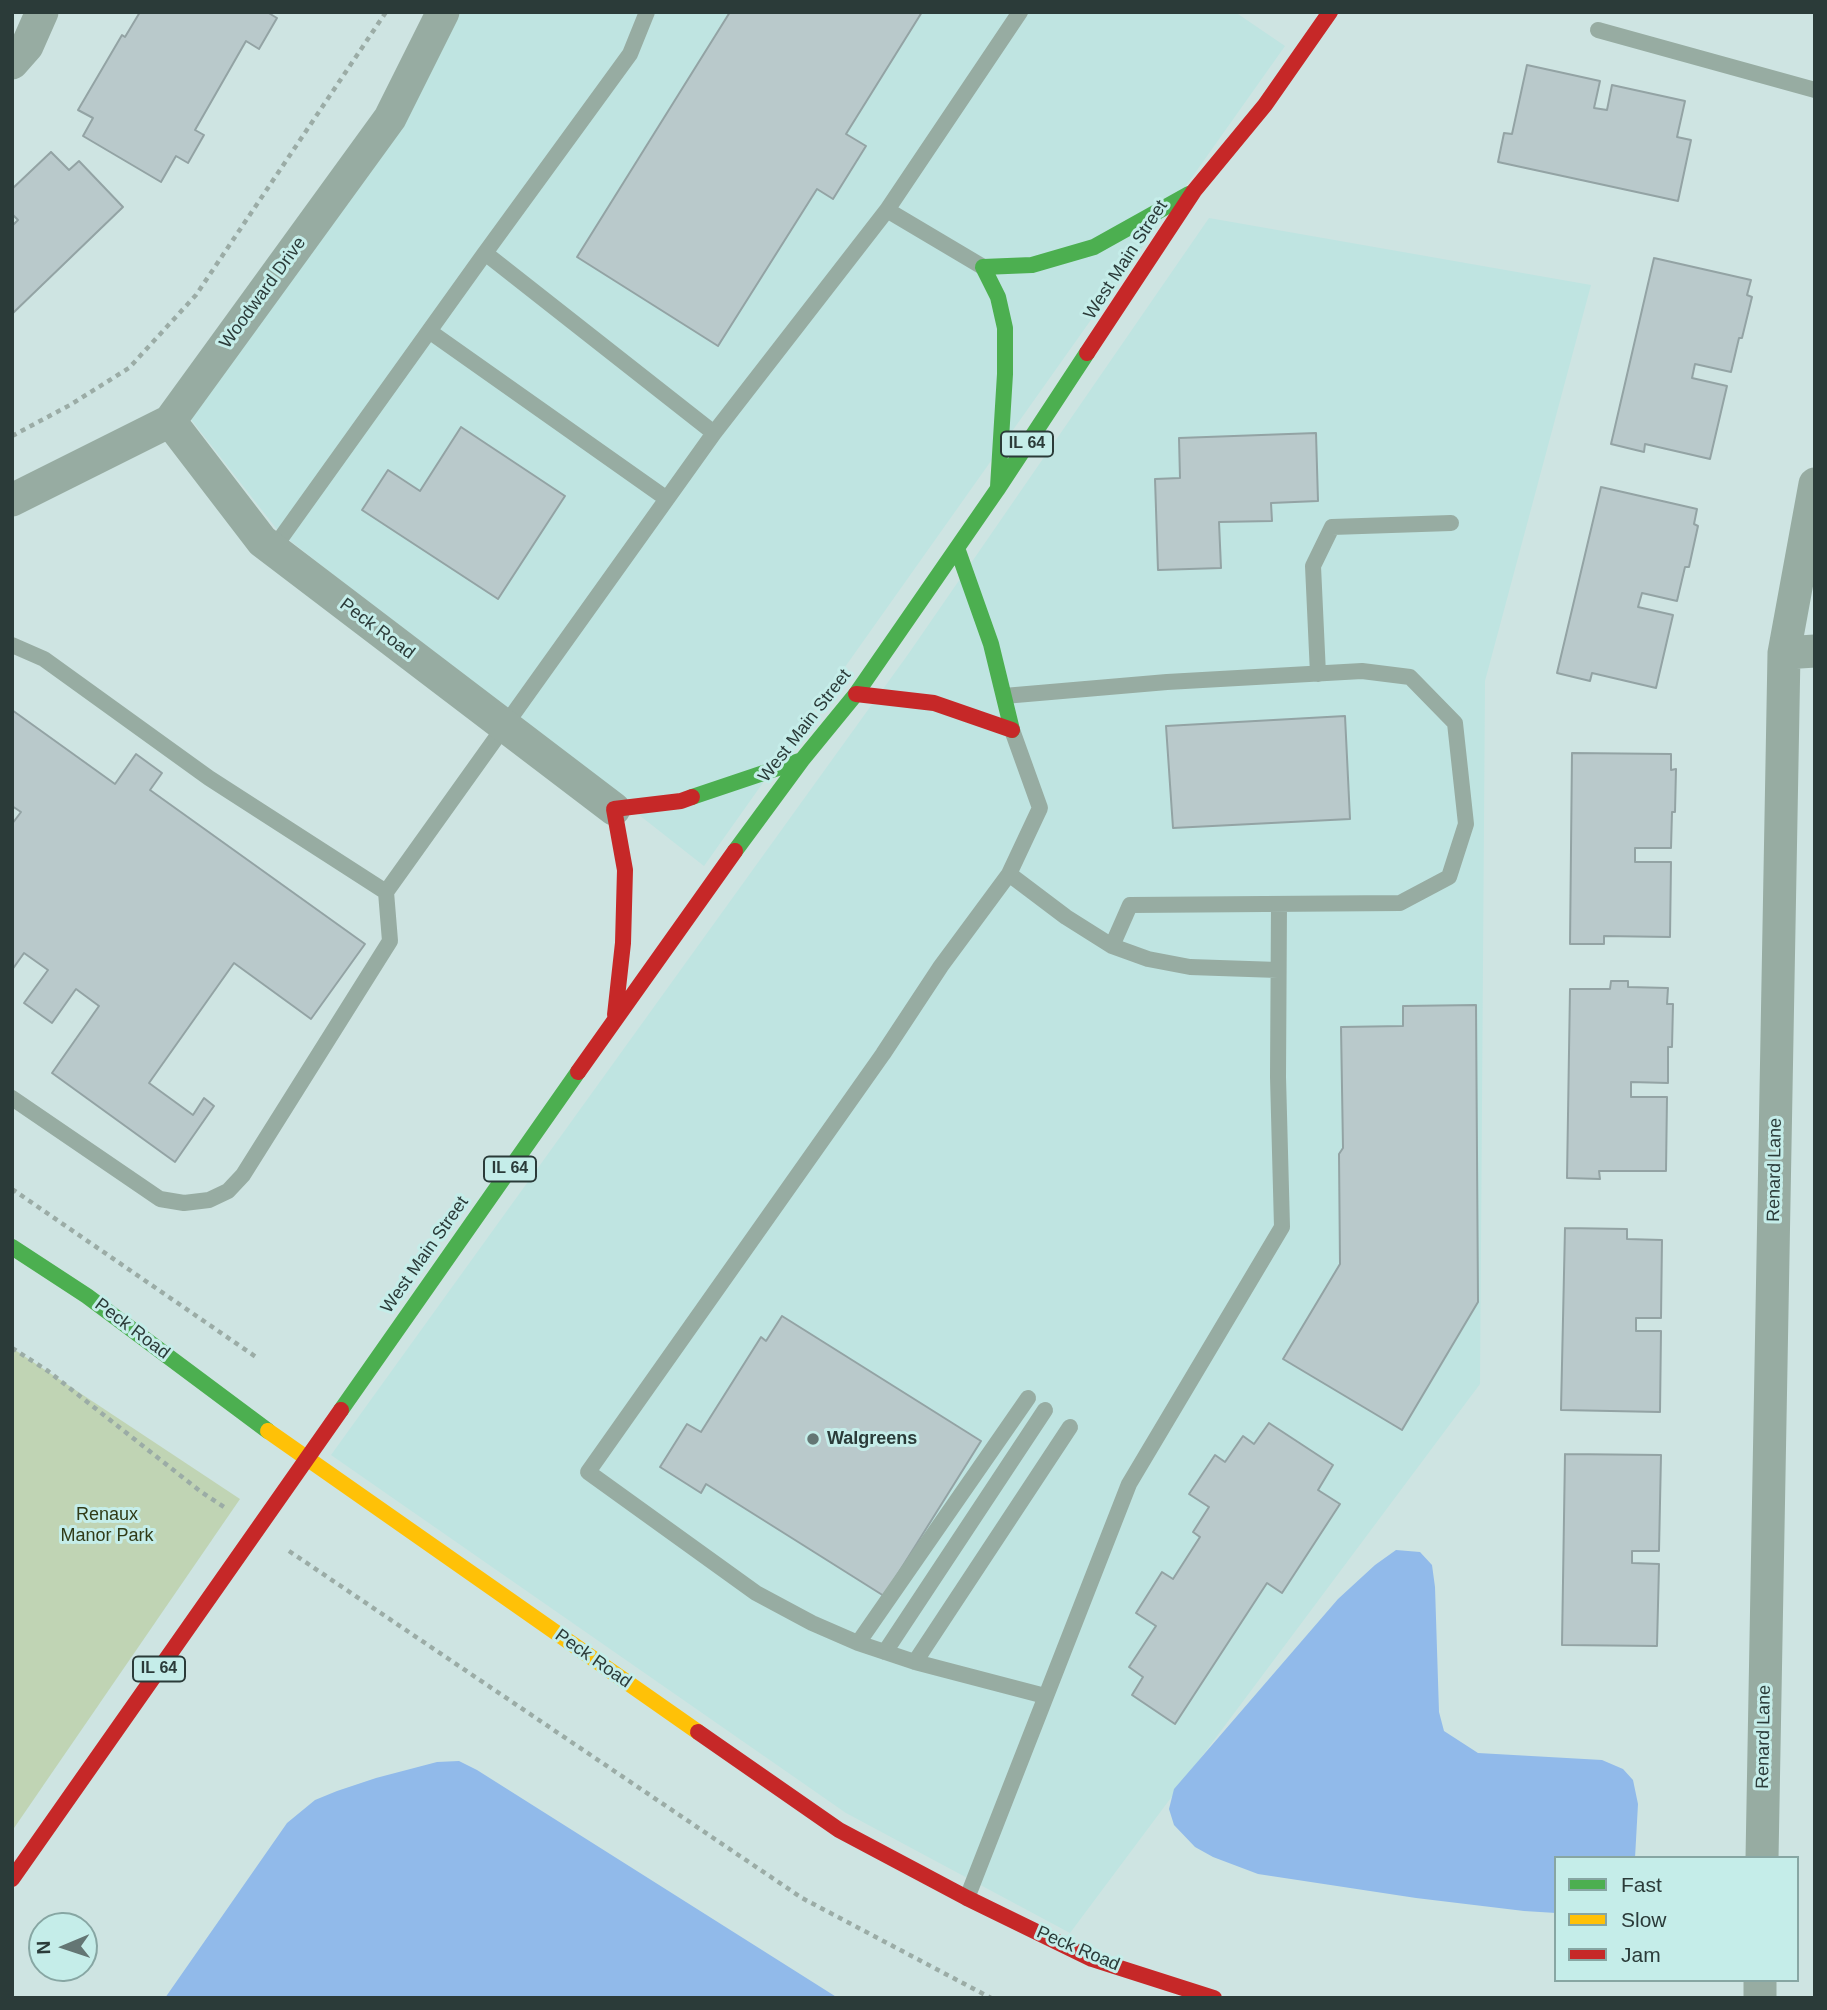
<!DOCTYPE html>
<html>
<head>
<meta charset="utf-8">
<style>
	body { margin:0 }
	#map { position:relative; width:1827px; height:2010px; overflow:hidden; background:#cee4e2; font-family:Arial,sans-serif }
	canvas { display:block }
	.frame { position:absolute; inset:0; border:14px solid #2b3b39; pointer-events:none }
	.legend { position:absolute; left:1554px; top:1856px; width:245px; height:126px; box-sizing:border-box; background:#c5ede9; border:2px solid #87a6a3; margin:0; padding:9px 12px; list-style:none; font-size:21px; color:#2b3b39 }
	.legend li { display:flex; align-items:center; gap:14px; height:35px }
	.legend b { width:35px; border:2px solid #87a6a3 }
	.north { position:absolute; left:28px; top:1912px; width:70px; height:70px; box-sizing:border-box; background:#c5ede9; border:2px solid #87a6a3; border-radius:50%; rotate:268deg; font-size:19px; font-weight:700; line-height:28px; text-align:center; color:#2b3b39 }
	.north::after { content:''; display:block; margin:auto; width:24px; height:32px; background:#647674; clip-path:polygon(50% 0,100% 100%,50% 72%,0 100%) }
</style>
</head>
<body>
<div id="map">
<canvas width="1827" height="2010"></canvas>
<div class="frame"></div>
<ul class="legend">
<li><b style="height:9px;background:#4caf50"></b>Fast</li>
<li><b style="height:9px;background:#ffc107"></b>Slow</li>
<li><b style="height:9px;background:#c62828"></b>Jam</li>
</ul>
<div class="north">N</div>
</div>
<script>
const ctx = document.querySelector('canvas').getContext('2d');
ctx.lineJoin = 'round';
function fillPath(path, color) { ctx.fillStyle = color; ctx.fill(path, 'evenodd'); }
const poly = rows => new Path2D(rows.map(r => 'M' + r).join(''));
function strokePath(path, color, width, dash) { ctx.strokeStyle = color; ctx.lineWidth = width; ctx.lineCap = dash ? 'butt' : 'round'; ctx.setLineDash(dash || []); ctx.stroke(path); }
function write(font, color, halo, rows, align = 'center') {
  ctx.font = font + ' Arial,sans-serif'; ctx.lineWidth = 6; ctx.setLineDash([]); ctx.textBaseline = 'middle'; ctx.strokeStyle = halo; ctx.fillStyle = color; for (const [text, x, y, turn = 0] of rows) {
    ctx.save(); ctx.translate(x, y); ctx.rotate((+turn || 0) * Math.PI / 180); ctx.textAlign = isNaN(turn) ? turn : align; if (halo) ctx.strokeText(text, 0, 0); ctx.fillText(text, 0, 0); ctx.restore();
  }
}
fillPath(poly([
	[459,12,1235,12,1285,46,704,866,279,532,189,417],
	[1209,218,1591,285,1485,681,1480,1384,1070,1933,846,1813,331,1455,909,653]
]), '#bfe4e1');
fillPath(poly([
	[12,1348,240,1499,12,1831]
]), '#c0d4b4');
fillPath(poly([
	[1396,1550,1420,1552,1432,1565,1435,1587,1439,1712,1444,1731,1478,1753,1602,1760,1623,1769,1633,1780,1638,1804,1635,1858,1556,1858,1556,1913,1524,1911,1416,1898,1258,1874,1213,1857,1195,1847,1174,1825,1169,1809,1174,1789,1338,1599,1375,1565],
	[459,1761,477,1770,838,1998,165,1998,287,1823,315,1800,337,1791,376,1778,437,1762]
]), '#91baea');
const building = poly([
	[140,12,267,12,277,18,259,49,246,41,195,130,204,135,188,163,176,156,161,182,83,136,93,118,78,110,122,35,125,37,140,12],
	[730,12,922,12,846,134,866,146,833,199,817,189,718,346,577,257,730,12],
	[1527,65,1600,81,1594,108,1607,110,1612,85,1685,101,1677,137,1691,140,1678,201,1498,162,1504,133,1512,134,1527,65],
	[51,152,69,170,79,161,123,207,12,314,12,226,18,220,12,214,12,189,51,152],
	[1654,258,1751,280,1747,295,1752,297,1742,338,1739,338,1731,372,1695,364,1692,378,1727,386,1710,459,1645,444,1644,452,1611,444,1654,258],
	[461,427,565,496,498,599,362,510,388,470,420,491,461,427],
	[1316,433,1318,501,1271,503,1272,521,1219,522,1221,568,1158,570,1155,479,1180,478,1179,438,1316,433],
	[1601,487,1697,509,1694,524,1698,526,1689,567,1685,567,1677,601,1642,593,1638,607,1673,615,1656,688,1592,673,1590,681,1557,673,1601,487],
	[12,710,115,784,136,754,162,773,150,790,365,944,311,1019,234,963,149,1083,193,1115,204,1098,214,1106,175,1162,52,1073,99,1006,76,989,52,1023,24,1003,48,970,24,953,12,970,12,824,21,812,12,806,12,710],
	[1345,716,1350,819,1173,828,1166,726,1345,716],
	[1572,753,1671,754,1671,770,1676,769,1675,812,1672,812,1671,848,1635,848,1635,862,1671,862,1670,937,1604,936,1604,944,1570,944,1572,753],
	[1611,981,1628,981,1628,987,1668,988,1667,1004,1673,1004,1672,1047,1668,1047,1668,1083,1631,1082,1631,1097,1667,1097,1666,1171,1599,1171,1600,1179,1567,1178,1570,989,1610,989,1611,981],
	[1476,1005,1478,1302,1402,1430,1283,1359,1340,1264,1339,1154,1343,1148,1341,1027,1403,1026,1403,1006,1476,1005],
	[1565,1228,1627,1229,1627,1239,1662,1240,1661,1318,1636,1318,1636,1331,1661,1331,1660,1412,1561,1410,1565,1228],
	[782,1316,981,1441,884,1596,706,1484,701,1493,660,1467,687,1424,701,1432,761,1337,766,1341,782,1316],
	[1269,1423,1333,1465,1318,1490,1340,1504,1282,1593,1267,1583,1175,1724,1132,1695,1143,1677,1129,1667,1156,1626,1136,1613,1162,1572,1173,1579,1200,1537,1193,1532,1209,1507,1189,1494,1215,1455,1225,1462,1243,1436,1254,1444,1269,1423],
	[1565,1454,1661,1455,1659,1551,1632,1551,1632,1563,1659,1564,1657,1646,1562,1645,1565,1454]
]);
fillPath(building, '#b9c9cb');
strokePath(building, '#93a3a4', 2);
strokePath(poly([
	[12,436,70,405,129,368,196,295,386,12],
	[12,1189,256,1357],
	[12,1348,48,1371,200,1491,227,1509],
	[289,1551,802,1898,991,1998]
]), '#9baca6', 4.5, [5, 5]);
strokePath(poly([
	[647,12,630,54,485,253,714,433],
	[1598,30,1815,90],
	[983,267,887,210,1020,12],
	[429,331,667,499],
	[273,549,485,253],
	[12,645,44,659,209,778,386,892],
	[1318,674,1313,566,1332,527,1451,523],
	[1004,696,1167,682,1362,671,1410,677,1455,723,1466,824,1449,877,1400,903,1130,905,1112,946],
	[1012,730,1040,808,1009,874,941,966,883,1054,588,1472,756,1593,812,1623,858,1643,915,1662,1045,1696],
	[1009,874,1066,917,1112,946,1148,959,1190,967,1278,970],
	[12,1098,160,1199,184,1203,209,1200,228,1191,243,1175,390,941,386,892,714,433,887,210],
	[858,1643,1028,1398],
	[885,1652,1045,1410],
	[915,1662,1070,1427],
	[967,1898,1129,1484,1282,1227,1278,1077,1279,904]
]), '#97aca2', 16);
strokePath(poly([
	[12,63,27,46,42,12],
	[170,421,262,541,614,809],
	[12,500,170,421,390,118,443,12],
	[1784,653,1815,651],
	[1762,1858,1784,653,1815,484],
	[1760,1998,1760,1980]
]), '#97aca2', 33);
strokePath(poly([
	[998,487,1005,374,1005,328,998,297,983,267,1032,265,1094,247,1189,194],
	[957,548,991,644,1012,730],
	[692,797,802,760],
	[735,851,802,760,856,694,997,490,1087,353],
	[12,1247,87,1296,268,1431],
	[341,1410,578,1072]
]), '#4caf50', 16);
strokePath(poly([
	[268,1431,698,1732]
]), '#ffc107', 16);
strokePath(poly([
	[1087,353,1194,191,1265,105,1330,12],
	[856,694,934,703,1012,730],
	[615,1015,623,943,625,870,614,809,681,801,692,797],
	[578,1072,735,851],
	[698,1732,839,1830,967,1898,1092,1959,1214,1998],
	[12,1879,341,1410]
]), '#c62828', 16);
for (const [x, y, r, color] of [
	[813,1439,7,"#647674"]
]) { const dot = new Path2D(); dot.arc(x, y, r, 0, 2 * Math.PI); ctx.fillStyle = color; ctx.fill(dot); strokePath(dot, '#c5ede9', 2.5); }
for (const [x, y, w] of [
	[1027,444,52],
	[510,1169,52],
	[159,1669,52]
]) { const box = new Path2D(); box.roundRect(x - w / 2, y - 12.5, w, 25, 5); ctx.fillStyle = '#c5ede9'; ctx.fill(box); strokePath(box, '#2b3b39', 2); }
write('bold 16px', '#2b3b39', null, [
	["IL 64",1027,444],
	["IL 64",510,1169],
	["IL 64",159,1669]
]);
write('18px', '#2b3b39', '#c5ede9', [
	["West Main Street",1126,260,-57],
	["Woodward Drive",263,293,-54],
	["Peck Road",377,629,37],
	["West Main Street",805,726,-52],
	["Renard Lane",1775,1170,-89],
	["West Main Street",425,1255,-55],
	["Peck Road",132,1329,37],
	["Peck Road",593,1659,35],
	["Renard Lane",1764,1737,-89],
	["Peck Road",1078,1949,23]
]);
write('bold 18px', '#2b3b39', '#c5ede9', [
	["Walgreens",827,1439]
], 'left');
write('18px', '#303b17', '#c5ede9', [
	["Renaux",107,1515],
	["Manor Park",107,1536]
]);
</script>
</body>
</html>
